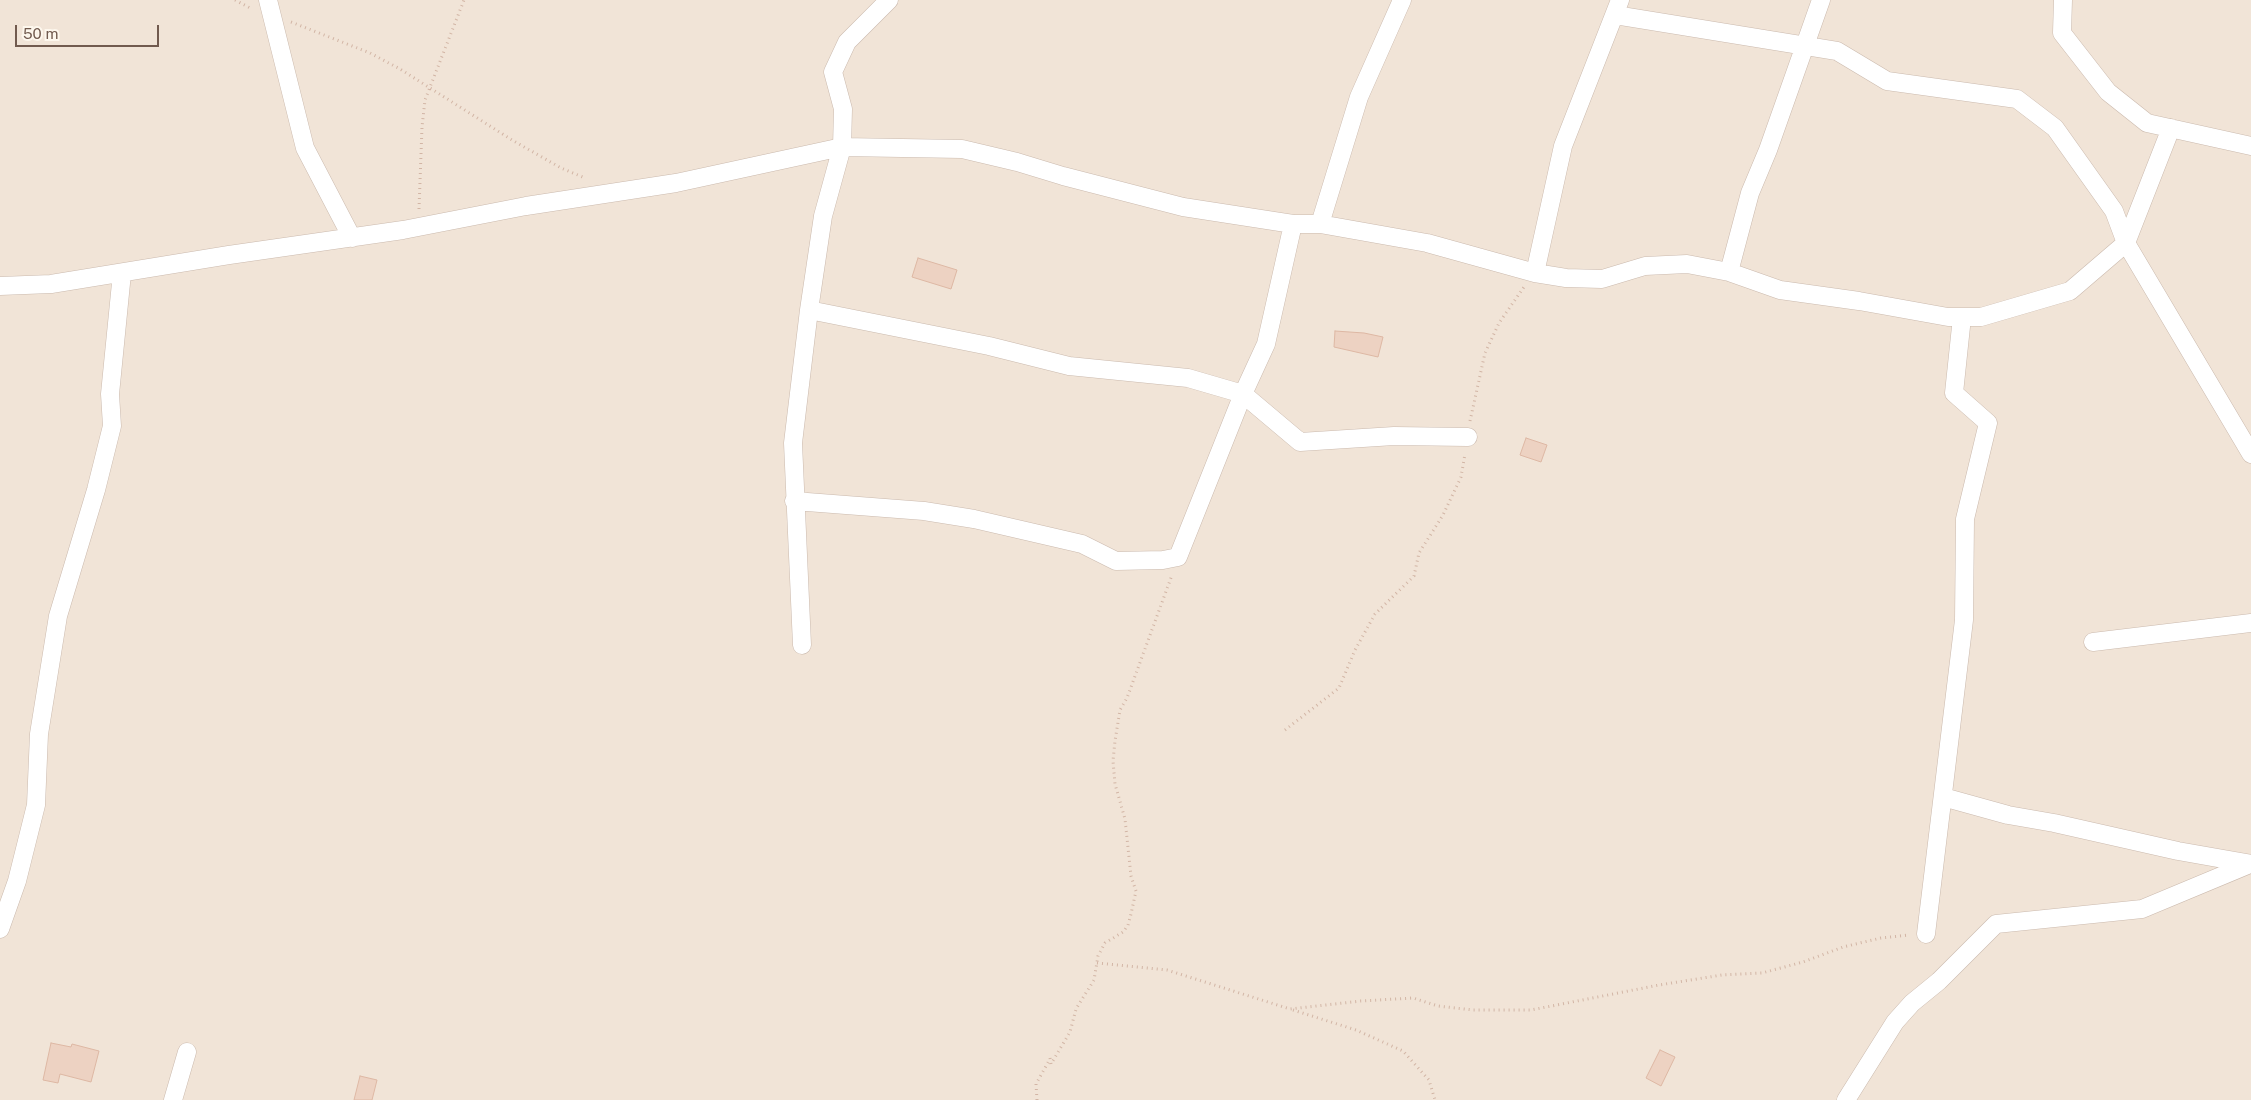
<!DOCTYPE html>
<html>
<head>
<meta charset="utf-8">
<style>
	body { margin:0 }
	#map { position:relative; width:2251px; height:1100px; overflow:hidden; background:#faf2e7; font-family:"Public Sans",sans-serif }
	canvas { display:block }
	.scale { position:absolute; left:15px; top:25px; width:144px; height:22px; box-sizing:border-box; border:2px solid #715a4e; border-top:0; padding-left:6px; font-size:15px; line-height:18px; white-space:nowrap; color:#715a4e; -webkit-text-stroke:4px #fdf7ed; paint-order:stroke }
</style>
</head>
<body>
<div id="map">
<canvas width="2251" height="1100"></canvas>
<div class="scale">50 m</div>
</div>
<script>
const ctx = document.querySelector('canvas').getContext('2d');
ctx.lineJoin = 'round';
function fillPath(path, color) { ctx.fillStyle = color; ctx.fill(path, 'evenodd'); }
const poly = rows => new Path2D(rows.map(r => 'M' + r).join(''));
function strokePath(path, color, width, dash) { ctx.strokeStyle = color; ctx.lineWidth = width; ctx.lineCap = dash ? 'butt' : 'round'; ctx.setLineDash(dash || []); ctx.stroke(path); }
fillPath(poly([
	[0,0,2251,0,2251,1100,0,1100]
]), '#f1e4d7');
const building = poly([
	[918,258,957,270,951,289,912,277,918,258],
	[1335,331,1364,333,1383,337,1378,357,1334,347,1335,331],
	[1526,438,1547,445,1541,462,1520,455,1526,438],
	[51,1043,71,1047,72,1044,99,1051,91,1082,60,1074,58,1083,43,1080,51,1043],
	[1660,1050,1675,1057,1661,1086,1646,1078,1660,1050],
	[360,1076,377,1080,372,1100,354,1100,360,1076]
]);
fillPath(building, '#edd2c2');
strokePath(building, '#deb8a4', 1);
const minor = poly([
	[268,0,305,148,352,238],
	[2063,0,2062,33,2108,92,2147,123,2251,146],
	[1615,15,1837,51,1887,81,2017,99,2055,128,2114,211,2126,243,2251,454],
	[1320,224,1359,97,1402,0],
	[1729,272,1750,193,1768,150,1821,0],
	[1535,273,1563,146,1620,0],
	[0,286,51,284,229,255,403,230,526,206,676,183,842,147,962,149,1017,162,1063,176,1183,207,1293,224,1320,224,1427,243,1535,273,1566,278,1602,279,1645,266,1687,264,1729,272,1780,290,1859,301,1948,317,1981,317,2070,291,2126,243,2171,128],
	[809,310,989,346,1069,366,1188,378,1243,394,1300,442,1394,436,1468,437],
	[794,501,924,511,974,519,1082,544,1116,561,1163,560,1178,557,1243,394,1266,344,1293,224],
	[2093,642,2251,623],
	[802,645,793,443,809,310,823,216,842,147,843,109,833,72,847,42,889,0],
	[1943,797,2008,815,2054,823,2178,851,2251,864],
	[0,929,17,881,36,805,39,734,58,616,96,490,112,426,110,394,122,273],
	[1926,934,1964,620,1965,519,1988,423,1954,393,1962,317],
	[173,1100,187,1052],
	[1846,1100,1895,1022,1912,1003,1939,981,1996,924,2142,909,2250,864]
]);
strokePath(minor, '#cbbaae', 19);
strokePath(poly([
	[235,0,252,9],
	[291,22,370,53,400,69,512,140,561,168,585,178],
	[419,209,422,127,425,100,464,0],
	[1470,421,1485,353,1499,323,1524,287],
	[1285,730,1339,688,1355,650,1375,614,1414,576,1419,553,1443,515,1461,477,1465,454],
	[1097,963,1167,970,1290,1009,1361,1001,1413,998,1438,1006,1473,1010,1531,1010,1659,985,1722,975,1762,973,1803,962,1843,947,1881,938,1909,935],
	[1293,1010,1356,1030,1403,1051,1429,1080,1435,1100],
	[1050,1058,1051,1064,1070,1032,1076,1009,1094,980,1098,956,1105,943,1123,932,1128,925,1131,914,1136,891,1131,876,1125,819,1115,784,1113,761,1115,741,1120,710,1127,698,1172,575],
	[1037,1100,1036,1084,1050,1059]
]), '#d2b5a5', 3, [1, 4]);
strokePath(minor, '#fff', 18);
</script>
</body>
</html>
